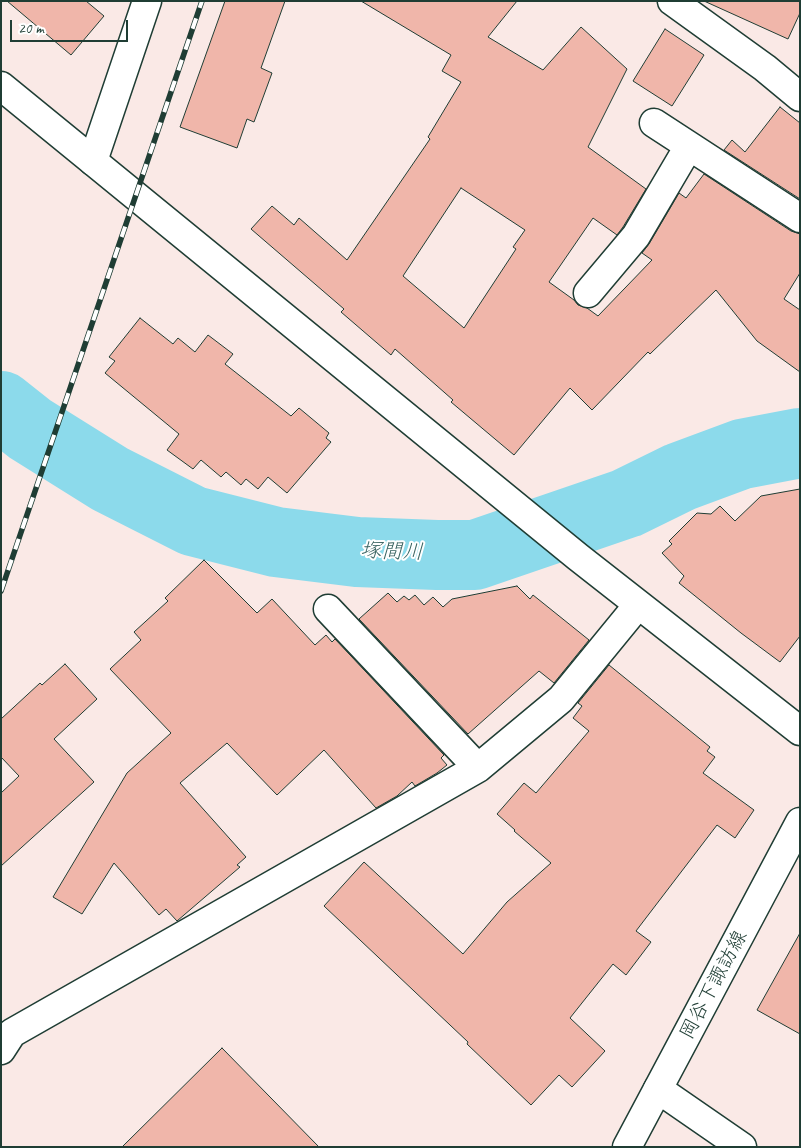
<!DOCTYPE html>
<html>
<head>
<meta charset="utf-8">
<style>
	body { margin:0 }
	#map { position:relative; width:801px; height:1148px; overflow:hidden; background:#fae9e6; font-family:Caveat,sans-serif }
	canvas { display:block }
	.frame { position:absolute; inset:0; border:2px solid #1f3d34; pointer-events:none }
	.scale { position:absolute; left:10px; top:20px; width:118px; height:22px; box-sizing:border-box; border:2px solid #1f3d34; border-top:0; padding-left:6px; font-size:15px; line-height:18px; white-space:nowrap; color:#1f3d34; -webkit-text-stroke:4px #fff; paint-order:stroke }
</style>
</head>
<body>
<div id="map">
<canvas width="801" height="1148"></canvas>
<div class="frame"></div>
<div class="scale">20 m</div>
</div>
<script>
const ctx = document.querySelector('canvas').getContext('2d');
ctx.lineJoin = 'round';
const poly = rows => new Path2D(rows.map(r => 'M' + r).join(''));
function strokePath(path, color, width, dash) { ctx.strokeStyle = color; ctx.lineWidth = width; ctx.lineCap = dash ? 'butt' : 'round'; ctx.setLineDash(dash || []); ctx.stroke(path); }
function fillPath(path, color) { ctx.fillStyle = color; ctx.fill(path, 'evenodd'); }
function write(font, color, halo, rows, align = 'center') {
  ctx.font = font + ' Caveat,"Klee One",sans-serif'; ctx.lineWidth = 4; ctx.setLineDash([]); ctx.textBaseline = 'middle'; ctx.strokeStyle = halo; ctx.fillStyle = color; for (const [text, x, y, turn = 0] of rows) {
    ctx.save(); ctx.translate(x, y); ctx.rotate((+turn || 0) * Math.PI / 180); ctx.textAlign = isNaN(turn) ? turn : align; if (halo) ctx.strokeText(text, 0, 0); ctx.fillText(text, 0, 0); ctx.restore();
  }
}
strokePath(poly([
	[1,406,30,429,110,479,193,521,276,542,357,552,437,555,475,555,627,503,680,477,742,454,800,443]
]), '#8cdaeb', 70);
const building = poly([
	[7,1,86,1,104,16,71,55,7,1],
	[225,1,285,1,261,68,272,73,254,122,247,119,237,148,180,127,225,1],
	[361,1,517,1,488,37,543,70,581,27,627,69,588,147,646,189,623,227,617,235,593,218,549,282,574,300,578,305,587,308,598,316,652,260,642,253,649,244,679,193,686,198,704,174,791,231,800,234,800,273,784,299,800,310,800,372,757,341,716,290,650,354,648,352,592,410,570,388,514,455,451,402,453,400,395,349,391,355,341,312,344,309,251,229,272,206,294,225,299,218,347,260,430,139,428,137,461,82,442,71,451,55,361,1],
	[461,188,525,230,513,247,516,249,464,328,403,276,461,188],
	[704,1,800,1,800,13,788,39,704,1],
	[665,29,704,55,672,106,633,81,665,29],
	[780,107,800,123,800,199,724,150,732,140,745,152,780,107],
	[140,318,173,344,178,338,195,352,208,335,233,354,225,364,291,416,299,408,329,433,326,438,331,442,287,493,268,477,258,489,246,479,241,485,226,472,221,477,201,460,193,469,167,450,179,434,105,373,115,361,109,357,140,318],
	[800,489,800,636,780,662,741,633,679,583,684,576,662,553,672,544,669,541,697,513,711,514,720,506,735,521,761,496,800,489],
	[204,560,257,613,272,599,315,645,326,635,332,642,335,639,444,755,441,758,447,765,437,773,415,786,412,782,397,796,376,808,324,750,277,795,227,743,180,783,246,857,237,865,240,867,177,921,166,909,159,915,114,863,82,914,53,897,127,773,171,733,110,669,141,640,134,632,168,601,165,598,204,560],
	[517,586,530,599,533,595,589,640,554,683,539,671,468,734,359,619,388,593,397,602,404,596,409,600,415,595,424,605,433,597,443,607,452,599,517,586],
	[65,664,97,699,54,739,94,782,1,866,1,793,19,776,1,757,1,719,40,683,42,685,65,664],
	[609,665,710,747,707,751,715,757,703,773,754,810,735,838,717,825,636,931,651,942,626,975,613,964,570,1018,605,1051,572,1087,559,1075,531,1105,467,1044,468,1042,324,906,364,862,463,954,507,902,551,863,514,831,515,830,497,814,524,783,536,793,589,731,573,718,582,706,578,703,609,665],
	[800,933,800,1034,757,1010,800,933],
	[222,1048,319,1147,122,1147,222,1048]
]);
fillPath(building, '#f0b6aa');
strokePath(building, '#1f3d34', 1);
const street = poly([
	[672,1,765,68,800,97],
	[654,123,800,218],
	[93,161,147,1],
	[588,293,636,236,689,146],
	[328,609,478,768],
	[1,1050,12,1033,478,768,561,699,638,605],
	[658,1089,742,1147]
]);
const secondary = poly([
	[1,86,578,557,800,731],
	[627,1147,800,822]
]);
strokePath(street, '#1f3d34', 31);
strokePath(secondary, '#1f3d34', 31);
strokePath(street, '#fff', 28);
strokePath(secondary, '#fff', 28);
const rail = poly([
	[1,591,202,1]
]);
strokePath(rail, '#1f3d34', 5.5);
strokePath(rail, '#fff', 4, [11]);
write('20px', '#1f3d34', '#fff', [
	["岡谷下諏訪線",714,985,-62]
]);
write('italic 21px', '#3a6462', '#fff', [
	["塚間川",392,552,2]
]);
</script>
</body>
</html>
